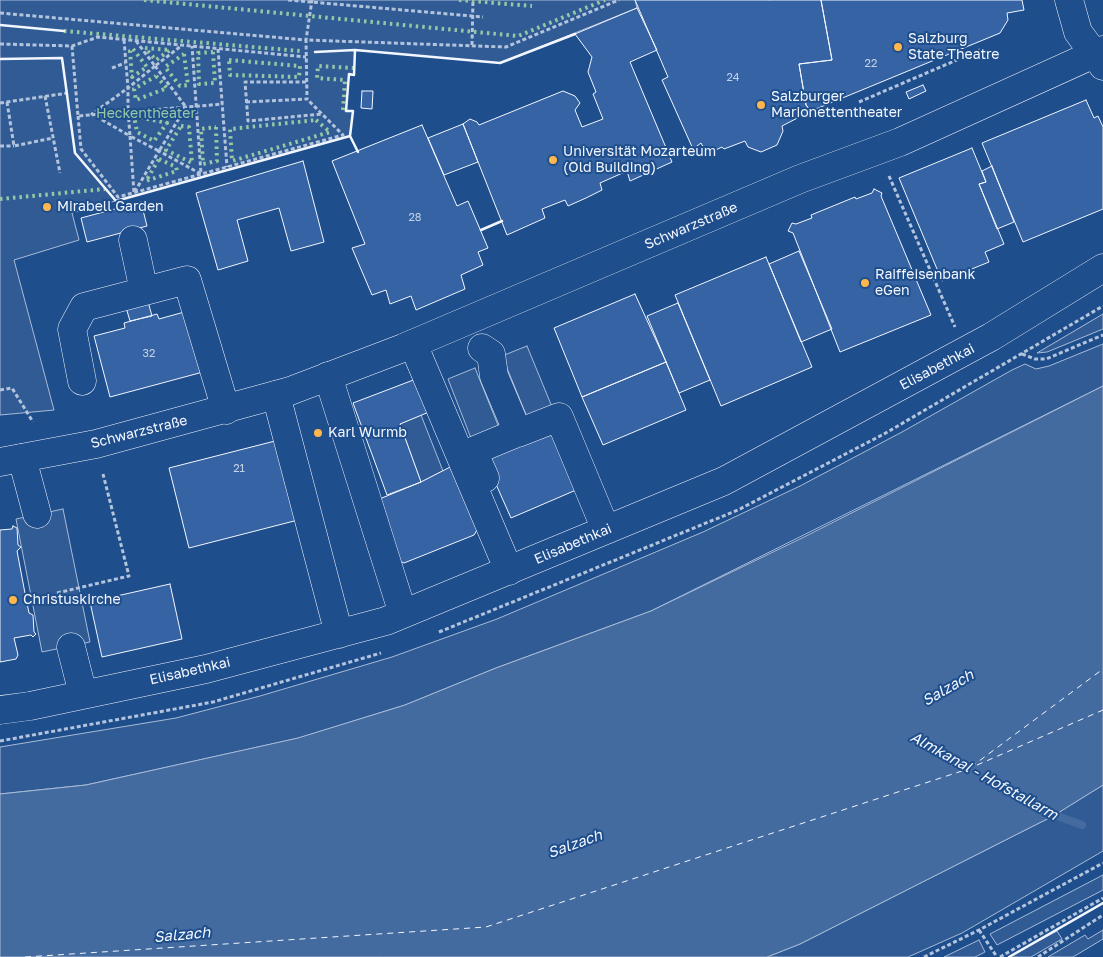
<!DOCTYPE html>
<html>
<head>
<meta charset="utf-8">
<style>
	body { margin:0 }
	canvas { display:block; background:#1f4e8c }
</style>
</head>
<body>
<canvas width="1103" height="957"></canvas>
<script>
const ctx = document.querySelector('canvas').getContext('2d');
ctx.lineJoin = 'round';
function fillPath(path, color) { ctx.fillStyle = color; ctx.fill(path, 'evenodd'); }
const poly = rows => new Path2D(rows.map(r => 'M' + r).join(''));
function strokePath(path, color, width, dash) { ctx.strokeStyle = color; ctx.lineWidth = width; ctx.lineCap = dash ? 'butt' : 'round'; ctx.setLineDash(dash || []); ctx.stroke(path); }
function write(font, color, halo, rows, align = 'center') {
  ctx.font = font + ' "Golos Text",sans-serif'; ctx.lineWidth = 4; ctx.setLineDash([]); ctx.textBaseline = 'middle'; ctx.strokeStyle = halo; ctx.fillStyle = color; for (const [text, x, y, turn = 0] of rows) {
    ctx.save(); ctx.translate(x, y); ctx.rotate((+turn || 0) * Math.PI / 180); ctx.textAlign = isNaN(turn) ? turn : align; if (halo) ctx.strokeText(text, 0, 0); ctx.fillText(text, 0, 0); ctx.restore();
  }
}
const built = poly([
	[0,0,635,0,637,8,500,63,355,50,354,75,349,75,346,110,353,111,350,136,72,213,79,240,14,260,54,410,0,415,0,0],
	[1103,314,1103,329,1047,352,1037,353,1103,314],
	[1103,344,1103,386,1099,388,651,611,496,668,405,705,299,738,86,785,0,794,0,747,176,718,260,696,392,657,497,619,703,532,800,486,902,432,1012,370,1025,364,1036,369,1049,366,1103,344],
	[527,346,557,419,532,429,502,356,527,346],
	[475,368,504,440,476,451,448,379,475,368],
	[421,415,443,471,421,482,400,424,421,415],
	[63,509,90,642,42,652,16,519,63,509],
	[1103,785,1103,851,962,933,908,957,767,957,800,944,1053,816,1103,785],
	[1103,875,1103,890,997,945,990,934,1103,875],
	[1103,930,1103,939,1073,957,1048,957,1085,935,1088,939,1103,930],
	[1057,931,1062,939,1031,957,1009,957,1057,931],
	[979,940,985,952,975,957,944,957,979,940]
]);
fillPath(built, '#305b95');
strokePath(built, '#a8bbd7', 1);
const water = poly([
	[1103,386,1103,785,1053,816,800,944,767,957,0,957,0,794,86,785,298,738,405,705,496,668,651,611,802,538,1103,386]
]);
fillPath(water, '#446ba0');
strokePath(water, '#a8bbd7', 1);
strokePath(poly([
	[1044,811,1082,825]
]), '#446ba0', 8);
strokePath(poly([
	[971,767,1103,669],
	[25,957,486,927,968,769,1103,710]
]), '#f2f6ff', 1, [6, 5]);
const building = poly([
	[770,0,821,0,832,60,799,64,806,105,811,111,782,126,783,131,777,145,761,152,748,147,745,141,724,149,722,147,707,154,701,143,693,149,662,80,668,77,635,0,770,0],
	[821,0,1022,0,1024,10,1007,13,1008,20,1000,33,811,111,806,105,799,64,832,60,821,0],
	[637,8,657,50,630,62,672,162,630,181,627,171,600,183,602,190,586,198,568,206,565,200,542,209,545,218,507,235,463,124,470,119,477,122,479,125,563,91,575,96,580,103,575,110,582,127,603,119,593,94,596,92,588,72,592,57,575,34,637,8],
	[923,85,926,91,909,99,906,92,923,85],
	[362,91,373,91,372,109,361,108,362,91],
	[1086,100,1094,118,1098,116,1103,127,1103,209,1023,242,982,143,1086,100],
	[463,124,478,162,444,175,428,138,463,124],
	[422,125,457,206,468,201,488,248,478,252,483,265,461,275,465,289,416,310,411,296,390,304,386,290,372,295,352,248,365,244,332,161,422,125],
	[972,148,986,182,979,184,1004,244,985,252,989,262,942,281,899,178,972,148],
	[303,161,324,242,291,251,279,208,237,220,248,261,218,270,196,193,303,161],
	[992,166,1014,222,997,229,979,184,986,182,982,171,992,166],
	[874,189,882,193,881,196,931,315,840,352,793,233,788,231,792,223,796,224,812,218,811,215,855,197,856,199,872,193,874,189],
	[141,202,147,226,87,242,81,218,141,202],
	[799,251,832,329,801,342,769,264,799,251],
	[766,257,812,367,721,406,675,295,766,257],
	[635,294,666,362,582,397,554,328,635,294],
	[147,298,152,316,130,321,125,304,147,298],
	[678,303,710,380,679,393,647,316,678,303],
	[188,311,203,372,110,397,94,336,125,328,124,323,157,314,159,319,188,311],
	[666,362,686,410,603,445,582,397,666,362],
	[416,379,429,412,400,424,421,482,387,495,353,403,416,379],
	[555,424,583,487,511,518,483,455,555,424],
	[279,440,298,520,189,548,169,468,279,440],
	[458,463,480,525,474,535,404,563,393,558,377,500,421,482,458,463],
	[13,526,17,528,18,545,21,547,17,551,24,588,29,613,33,615,34,632,36,634,33,637,31,635,14,638,18,655,16,659,0,662,0,530,12,529,13,526],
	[170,584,182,639,102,657,90,602,170,584]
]);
fillPath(building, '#3563a3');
strokePath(building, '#f2f6ff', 1);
const minor = poly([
	[1069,0,1078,32,1103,66],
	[133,240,144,291],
	[413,344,509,571],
	[482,348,491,354,494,376,518,433,559,417,606,530],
	[328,376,403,614],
	[82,381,72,329,84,307,187,280,226,410],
	[276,395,339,634],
	[22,458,37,514],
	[485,478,473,451,519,432],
	[71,647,83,694],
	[0,710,30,706,206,669,386,621,724,481,991,337,1103,268]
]);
const major = poly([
	[0,462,96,444,290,391,403,348,800,179,900,142,1103,50]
]);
strokePath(minor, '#f2f6ff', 29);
strokePath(major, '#f2f6ff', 29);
strokePath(poly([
	[288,0,483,17],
	[0,13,306,40,312,0],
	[124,40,128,88,92,114,130,136,134,193,159,151,201,174,192,46],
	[136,41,155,66,181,46],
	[0,44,72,46,98,37,306,57],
	[472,45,473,0],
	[72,46,78,116,223,104],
	[218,49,227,167],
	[155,66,186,107,159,151,130,136,128,110,128,88,155,66],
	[112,68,125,63],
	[306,82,245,82,248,121,322,114],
	[45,96,60,173],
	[7,102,14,146,53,138],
	[246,102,307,99,306,40,506,47,619,0],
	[859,102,980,50],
	[0,103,68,93],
	[78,116,81,149,118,197,343,135,307,99],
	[0,146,14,146],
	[889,176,955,327],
	[1022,354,1035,359,1046,359,1103,335],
	[0,390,12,388,33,422],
	[57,593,129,576,103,474],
	[439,632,738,510,884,434,1103,306],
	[0,741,213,702,381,653],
	[979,930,997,957],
	[924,957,979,930,1103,863],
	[1000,957,1103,898],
	[1038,957,1103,915]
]), '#b3c4dc', 3, [4, 2.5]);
strokePath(minor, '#1f4e8c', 28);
strokePath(major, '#1f4e8c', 28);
strokePath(poly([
	[144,0,518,36,605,0],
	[459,0,532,6],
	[64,31,300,51],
	[145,48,170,50,156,60,145,48],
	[133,49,147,67,132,77,130,51,133,49],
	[213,52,215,83,199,84,198,53,213,52],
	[184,54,188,85,180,86,165,67,184,54],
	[229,60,300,66,299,77,230,75,229,60],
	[156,76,167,88,136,100,134,89,156,76],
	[343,110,345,80,317,78,318,66,353,68],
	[134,116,167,123,154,141,137,132,134,116],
	[316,120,330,132,232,161,230,129,316,120],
	[181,126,189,127,192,163,166,150,181,126],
	[216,127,217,161,203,164,201,129,216,127],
	[159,159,176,167,177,171,146,181,159,159],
	[0,199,105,189]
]), '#97c8a6', 4, [2.5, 4]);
strokePath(poly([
	[0,25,64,31],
	[355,50,354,75,349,74,346,111,353,111,350,136,358,152],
	[315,52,355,50,500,63,575,34],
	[0,59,62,58,75,153,116,201,350,136],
	[481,230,502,221],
	[1009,957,1103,903]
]), '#f2f6ff', 2.5);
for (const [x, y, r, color] of [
	[898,47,5,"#ffb74d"],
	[761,105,5,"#ffb74d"],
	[553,160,5,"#ffb74d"],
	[47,207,5,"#ffb74d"],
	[865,283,5,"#ffb74d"],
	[318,433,5,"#ffb74d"],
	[13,600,5,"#ffb74d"]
]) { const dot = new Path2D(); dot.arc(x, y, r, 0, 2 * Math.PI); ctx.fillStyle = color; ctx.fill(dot); strokePath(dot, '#1f4e8c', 2); }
write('11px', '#c3d1e8', null, [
	["22",871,64],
	["24",733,78],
	["28",415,218],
	["32",149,354],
	["21",239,469]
]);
write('14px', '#f2f6ff', '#1f4e8c', [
	["Salzburg",908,39],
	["State Theatre",908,55],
	["Salzburger",771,97],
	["Marionettentheater",771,113],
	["Universität Mozarteum",563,152],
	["(Old Building)",563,168],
	["Mirabell Garden",57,207],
	["Raiffeisenbank",875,275],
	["eGen",875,291],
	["Karl Wurmb",328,433],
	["Christuskirche",23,600]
], 'left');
write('14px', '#97c8a6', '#1f4e8c', [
	["Heckentheater",146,114]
]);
write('14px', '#f2f6ff', '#1f4e8c', [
	["Schwarzstraße",691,226,-23],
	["Elisabethkai",937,367,-28],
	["Schwarzstraße",139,432,-14],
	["Elisabethkai",573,544,-23],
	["Elisabethkai",190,671,-13]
]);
write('italic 15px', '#f2f6ff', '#1f4e8c', [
	["Salzach",948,688,-30],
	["Almkanal - Hofstallarm",984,776,29],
	["Salzach",575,844,-20],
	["Salzach",182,935,-5]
]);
</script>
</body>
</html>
